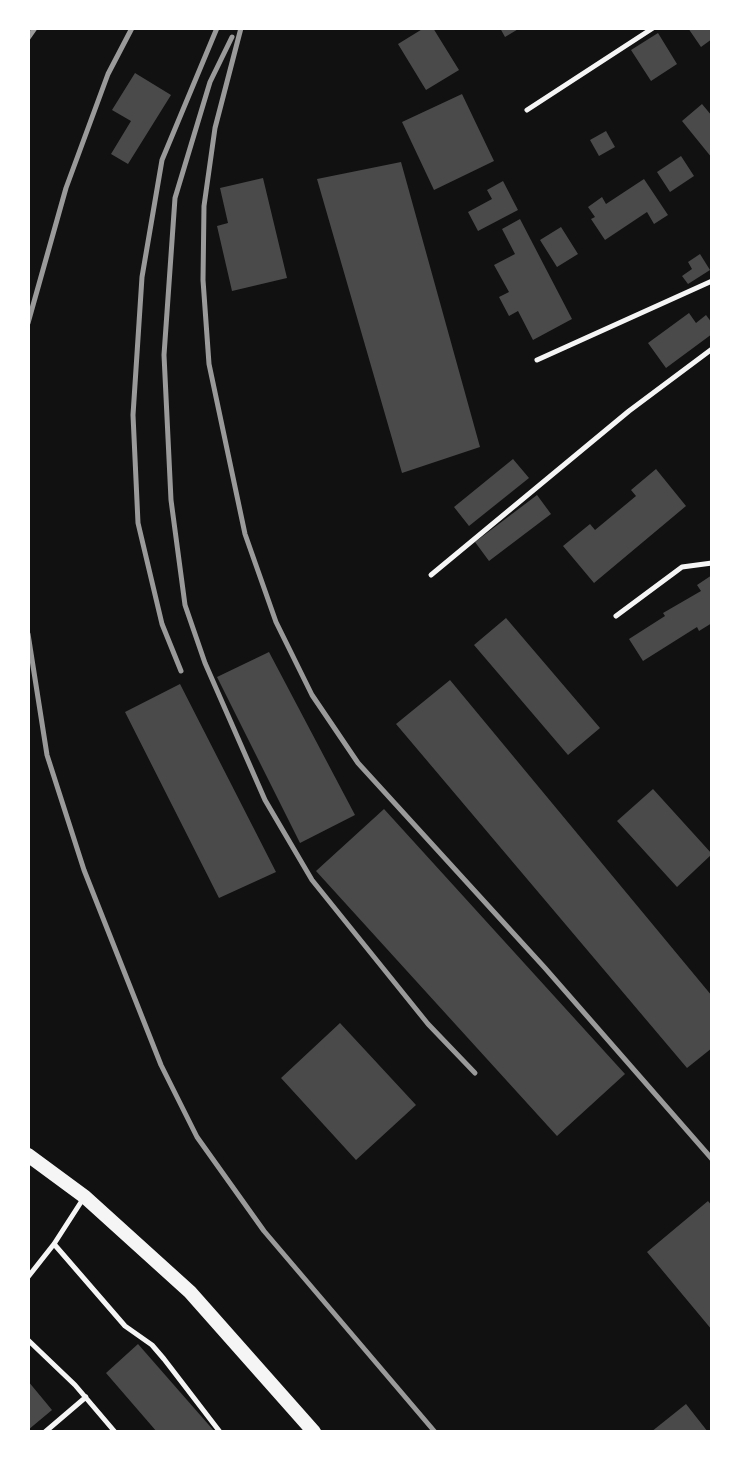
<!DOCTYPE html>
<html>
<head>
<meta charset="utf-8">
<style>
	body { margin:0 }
	#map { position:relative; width:740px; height:1460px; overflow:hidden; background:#111; font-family:"Fira Sans Condensed",sans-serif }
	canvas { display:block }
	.frame { position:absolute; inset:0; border:30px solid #fff; pointer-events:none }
</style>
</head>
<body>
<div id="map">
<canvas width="740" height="1460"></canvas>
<div class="frame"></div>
</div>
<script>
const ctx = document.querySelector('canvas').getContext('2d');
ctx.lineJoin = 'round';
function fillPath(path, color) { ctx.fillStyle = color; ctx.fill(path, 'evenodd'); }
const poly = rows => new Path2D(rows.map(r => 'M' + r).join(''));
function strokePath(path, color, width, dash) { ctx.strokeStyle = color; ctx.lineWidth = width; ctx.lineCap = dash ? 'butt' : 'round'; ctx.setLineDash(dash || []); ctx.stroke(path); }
fillPath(poly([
	[424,28,433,28,459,70,426,90,398,44],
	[500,28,520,28,505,37],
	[688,28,712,28,712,39,701,47],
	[658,33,677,64,651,81,631,50],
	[135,73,171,95,128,164,111,154,131,121,112,110],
	[462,94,494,161,434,190,402,122],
	[702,104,712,116,712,158,682,121],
	[606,131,615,147,599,156,590,140],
	[681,156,694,176,670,192,657,172],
	[401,162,480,447,402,473,317,179],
	[263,178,287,278,232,291,217,226,228,223,220,188],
	[644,179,668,215,654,224,647,212,605,240,591,219,595,217,588,207,602,197,606,204],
	[503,181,518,210,478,231,468,212,492,199,487,190],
	[520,219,572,319,533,340,518,311,509,316,499,297,509,292,494,265,515,254,502,229],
	[561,227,578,254,557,267,540,240],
	[700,254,710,270,688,284,682,276,692,269,688,262],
	[689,313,696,323,706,315,712,323,712,334,666,368,648,343],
	[513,459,529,478,469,526,454,507],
	[656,469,686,506,594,583,563,546,590,524,595,530,636,496,631,490],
	[537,495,551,514,489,561,475,542],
	[712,575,712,623,699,631,697,627,643,661,629,639,665,616,663,613,701,591,697,585],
	[506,618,600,728,568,755,474,645],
	[269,652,355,815,300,843,217,677],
	[450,680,712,996,712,1048,687,1068,396,724],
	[180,684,276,872,219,898,125,712],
	[653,789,712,854,677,887,617,821],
	[384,809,625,1074,557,1136,316,871],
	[340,1023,416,1105,356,1160,281,1078],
	[708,1201,712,1206,712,1330,647,1252],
	[138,1344,215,1432,157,1432,106,1373],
	[28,1381,52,1410,28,1430],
	[686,1404,708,1432,651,1432]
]), '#4a4a4a');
strokePath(poly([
	[527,110,653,28],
	[537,360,712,281],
	[431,575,629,411,712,349],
	[616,616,682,567,712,563],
	[54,1244,125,1326,152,1345,164,1359,220,1432],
	[28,1277,54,1244,83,1199],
	[28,1340,75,1385,115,1432],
	[45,1432,86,1397]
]), '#f5f5f5', 5);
strokePath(poly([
	[28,1155,85,1197,190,1292,314,1432]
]), '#f5f5f5', 14);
strokePath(poly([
	[241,28,215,128,204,206,203,280,209,364,245,534,276,622,312,695,358,763,545,968,712,1159],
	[232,37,210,82,175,198,164,355,171,500,185,605,205,663,265,800,312,880,428,1024,475,1073],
	[28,38,35,28],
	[28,323,66,188,108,74,132,28],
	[28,634,47,755,84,870,161,1065,197,1137,264,1231,435,1432],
	[181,671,162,624,138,523,133,415,142,277,162,160,217,28]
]), '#9a9a9a', 5);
</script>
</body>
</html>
